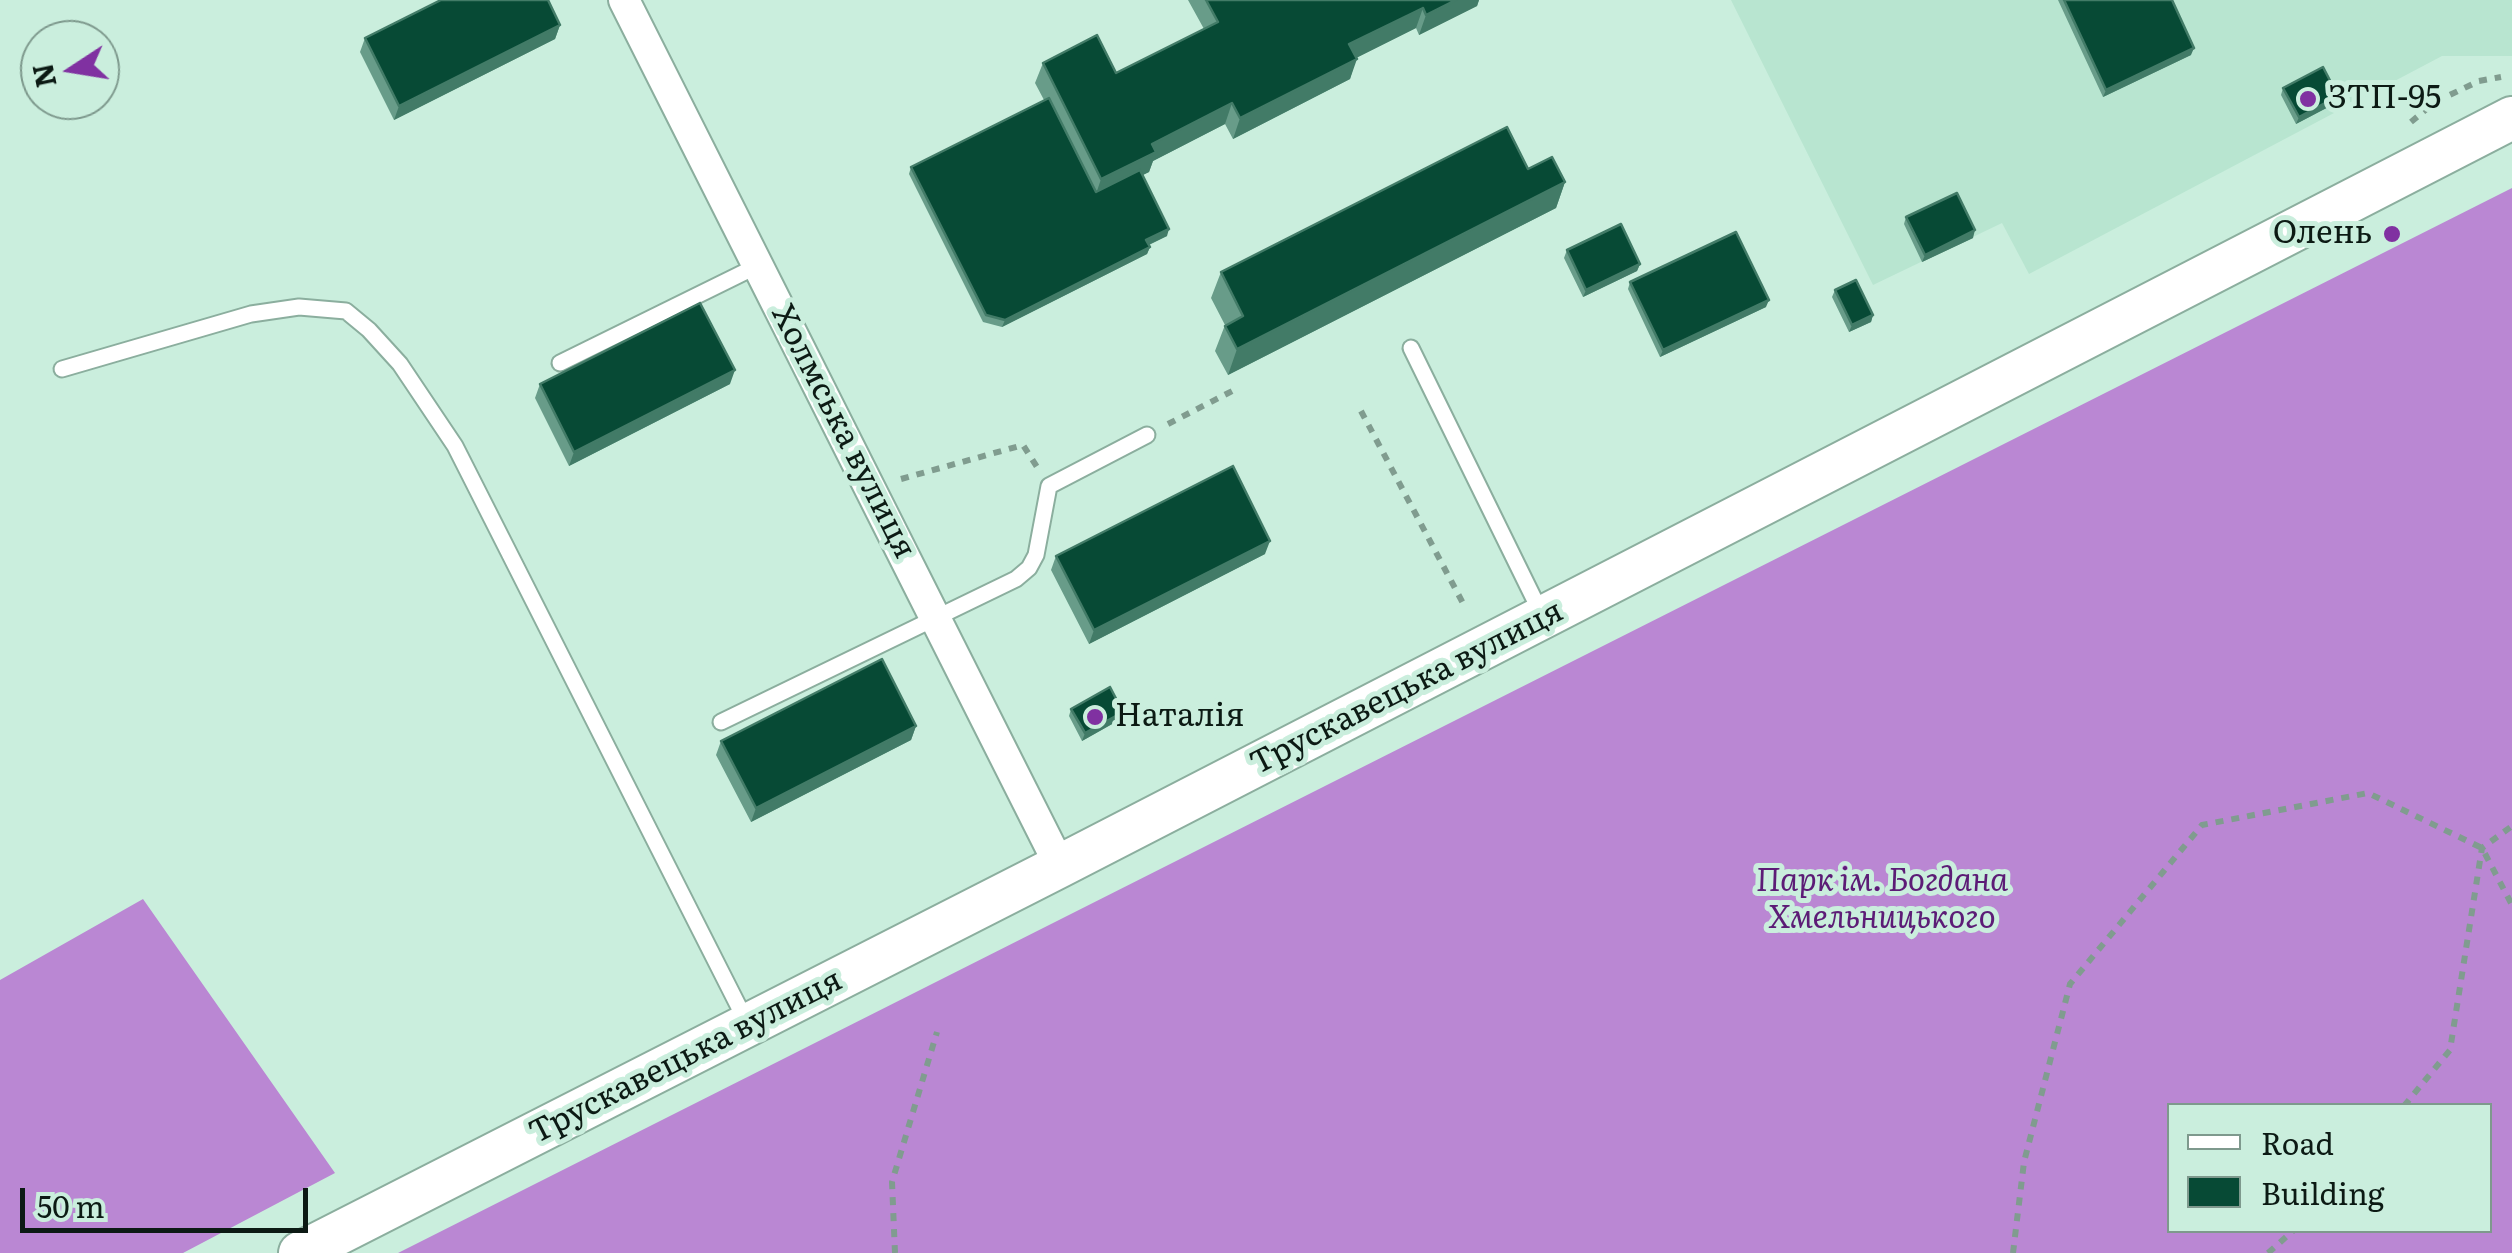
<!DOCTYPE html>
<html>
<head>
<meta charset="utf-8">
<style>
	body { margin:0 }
	#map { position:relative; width:2512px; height:1253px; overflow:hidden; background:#caeedd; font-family:Literata,serif }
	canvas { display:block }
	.legend { position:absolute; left:2167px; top:1103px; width:325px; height:130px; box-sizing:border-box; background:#caeedd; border:2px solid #7e998d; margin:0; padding:12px 18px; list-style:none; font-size:30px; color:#0c1a14 }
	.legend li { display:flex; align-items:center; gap:20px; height:50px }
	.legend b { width:50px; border:2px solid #7e998d }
	.north { position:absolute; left:20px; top:20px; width:100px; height:100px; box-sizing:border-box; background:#caeedd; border:2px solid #7e998d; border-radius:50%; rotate:258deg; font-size:28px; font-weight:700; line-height:40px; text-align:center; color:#0c1a14 }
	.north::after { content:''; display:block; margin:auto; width:35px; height:45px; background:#8031a1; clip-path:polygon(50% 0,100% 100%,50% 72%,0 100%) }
	.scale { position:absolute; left:20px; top:1188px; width:288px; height:45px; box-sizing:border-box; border:5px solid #0c1a14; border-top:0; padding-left:12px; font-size:30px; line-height:35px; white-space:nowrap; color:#0c1a14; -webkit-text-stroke:8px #caeedd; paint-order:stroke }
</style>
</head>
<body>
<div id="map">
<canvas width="2512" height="1253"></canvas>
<ul class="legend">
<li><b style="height:12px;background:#fff"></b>Road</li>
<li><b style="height:28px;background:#074a35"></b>Building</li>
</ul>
<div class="north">N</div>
<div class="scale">50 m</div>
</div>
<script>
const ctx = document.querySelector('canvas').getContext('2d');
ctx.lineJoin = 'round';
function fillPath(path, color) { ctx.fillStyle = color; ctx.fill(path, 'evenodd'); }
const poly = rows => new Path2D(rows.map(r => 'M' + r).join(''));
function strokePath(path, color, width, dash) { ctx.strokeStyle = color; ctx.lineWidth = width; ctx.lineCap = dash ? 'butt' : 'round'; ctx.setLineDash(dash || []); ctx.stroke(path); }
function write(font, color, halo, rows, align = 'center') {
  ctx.font = font + ' Literata,serif'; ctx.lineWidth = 10; ctx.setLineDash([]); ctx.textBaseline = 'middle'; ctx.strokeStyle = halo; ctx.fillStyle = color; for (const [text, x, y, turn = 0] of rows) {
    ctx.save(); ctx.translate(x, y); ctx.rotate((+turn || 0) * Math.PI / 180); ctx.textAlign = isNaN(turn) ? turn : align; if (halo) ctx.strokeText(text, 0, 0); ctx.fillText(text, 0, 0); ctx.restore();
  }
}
fillPath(poly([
	[1731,0,2512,0,2512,56,2442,56,2029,274,2002,223,1873,285]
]), '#b8e5d0');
fillPath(poly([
	[2512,188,2512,1253,398,1253],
	[2170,1106,2490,1106,2490,1230,2170,1230],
	[143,899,335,1173,183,1253,0,1253,0,980]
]), '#ba87d3');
const service = poly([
	[1411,348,1541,613],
	[560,363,759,265],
	[62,369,251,314,299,307,346,311,369,330,400,364,455,446,746,1021],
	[721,722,1016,579,1029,568,1036,555,1049,486,1147,435]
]);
const minor = poly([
	[624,0,1060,866]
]);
const secondary = poly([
	[300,1253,1060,866,2512,118]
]);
strokePath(service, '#8bae9e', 19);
strokePath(minor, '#8bae9e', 34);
strokePath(secondary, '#8bae9e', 46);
strokePath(poly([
	[2411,122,2435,102,2479,81,2501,77],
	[1361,411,1465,607],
	[1168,424,1238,388],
	[901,479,1023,445,1037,467],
	[2404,1106,2450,1050,2482,848,2512,826],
	[895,1253,892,1182,937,1032],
	[2013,1253,2024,1162,2070,984,2202,825,2368,793,2482,848,2512,905],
	[2268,1253,2294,1230]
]), '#809c8f', 6, [8, 8]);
strokePath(service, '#fff', 15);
strokePath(minor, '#fff', 30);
strokePath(secondary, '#fff', 42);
fillPath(poly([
	[1188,0,1479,0,1477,6,1419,35,1416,28,1356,58,1350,79,1233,139,1225,124,1153,161,1149,172,1142,175,1167,236,1149,245,1150,247,1147,254,1002,327,983,322,909,174,911,167,1044,100,1035,83,1043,63,1116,73,1204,29],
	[2058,0,2172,0,2191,55,2103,97],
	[560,25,555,39,394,120,360,52,365,38],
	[2283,88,2336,103,2296,124,2281,95],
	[1528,169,1565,182,1556,208,1228,375,1215,351,1225,325,1211,298,1221,272],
	[1906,217,1973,238,1922,262,1904,224],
	[1567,250,1640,264,1637,271,1583,297,1564,258],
	[1630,282,1766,307,1660,357,1628,289],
	[1835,290,1873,315,1871,322,1849,332,1832,297],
	[540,384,730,384,569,466,535,398],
	[1265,554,1089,644,1051,570,1056,556],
	[1071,709,1123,712,1121,719,1082,741,1069,716],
	[916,726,911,740,751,822,716,755,721,741]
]), '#689c89');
fillPath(poly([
	[1456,0,1479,0,1477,6,1419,35,1426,15],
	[1423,8,1416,28,1342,65,1349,44],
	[560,25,555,39,394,120,399,106],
	[2194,48,2191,55,2103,97,2106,90],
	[1357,59,1350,79,1233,139,1240,118],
	[2338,96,2336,103,2296,124,2299,117],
	[1232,103,1225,124,1153,161,1149,172,1094,200,1101,179,1152,144],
	[1565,182,1556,208,1228,375,1237,349],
	[1169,229,1167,236,1144,247,1146,240],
	[1975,230,1973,238,1922,262,1925,255],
	[1150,247,1147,254,1002,327,1005,320],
	[1640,264,1637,271,1583,297,1586,290],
	[1769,300,1766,307,1660,357,1663,350],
	[1873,315,1871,322,1849,332,1852,325],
	[735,370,730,384,569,466,574,452],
	[1270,541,1265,554,1089,644,1094,630],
	[1123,712,1121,719,1082,741,1085,733],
	[916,726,911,740,751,822,756,808]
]), '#427b67');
const building = poly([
	[441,0,548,0,560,25,399,106,365,38,441,0],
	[1206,0,1456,0,1426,15,1423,8,1349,44,1357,59,1240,118,1232,103,1152,144,1156,152,1101,179,1043,63,1097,35,1116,73,1218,22,1206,0],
	[2064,0,2172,0,2194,48,2106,90,2064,0],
	[2323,67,2338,96,2299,117,2283,88,2323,67],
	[1049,98,1096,192,1140,170,1169,229,1146,240,1150,247,1005,320,986,315,911,167,1049,98],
	[1507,127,1528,169,1552,157,1565,182,1237,349,1225,326,1243,316,1221,272,1507,127],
	[1957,193,1975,230,1925,255,1906,217,1957,193],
	[1621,224,1640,264,1586,290,1567,250,1621,224],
	[1736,232,1769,300,1663,350,1630,282,1736,232],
	[1856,280,1873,315,1852,325,1835,290,1856,280],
	[700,303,735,370,574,452,540,384,700,303],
	[1233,466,1270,541,1094,630,1056,556,1233,466],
	[882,659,916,726,756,808,721,741,882,659],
	[1110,687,1123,712,1085,733,1071,709,1110,687]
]);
fillPath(building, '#074a35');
strokePath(building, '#427b67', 2.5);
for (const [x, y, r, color] of [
	[2308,99,10,"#8031a1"],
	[2392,234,10,"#8031a1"],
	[1095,717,10,"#8031a1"]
]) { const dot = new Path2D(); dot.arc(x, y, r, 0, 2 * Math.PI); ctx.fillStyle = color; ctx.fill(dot); strokePath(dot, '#caeedd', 4); }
write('32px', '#0c1a14', '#caeedd', [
	["ЗТП-95",2328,99],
	["Олень",2372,234,"right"],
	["Наталія",1115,717]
], 'left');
write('32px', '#0c1a14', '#caeedd', [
	["Холмська вулиця",843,432,63],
	["Трускавецька вулиця",1407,688,-27],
	["Трускавецька вулиця",686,1057,-27]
]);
write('italic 32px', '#5c1c76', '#caeedd', [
	["Парк ім. Богдана",1882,882],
	["Хмельницького",1882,919]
]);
</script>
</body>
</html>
